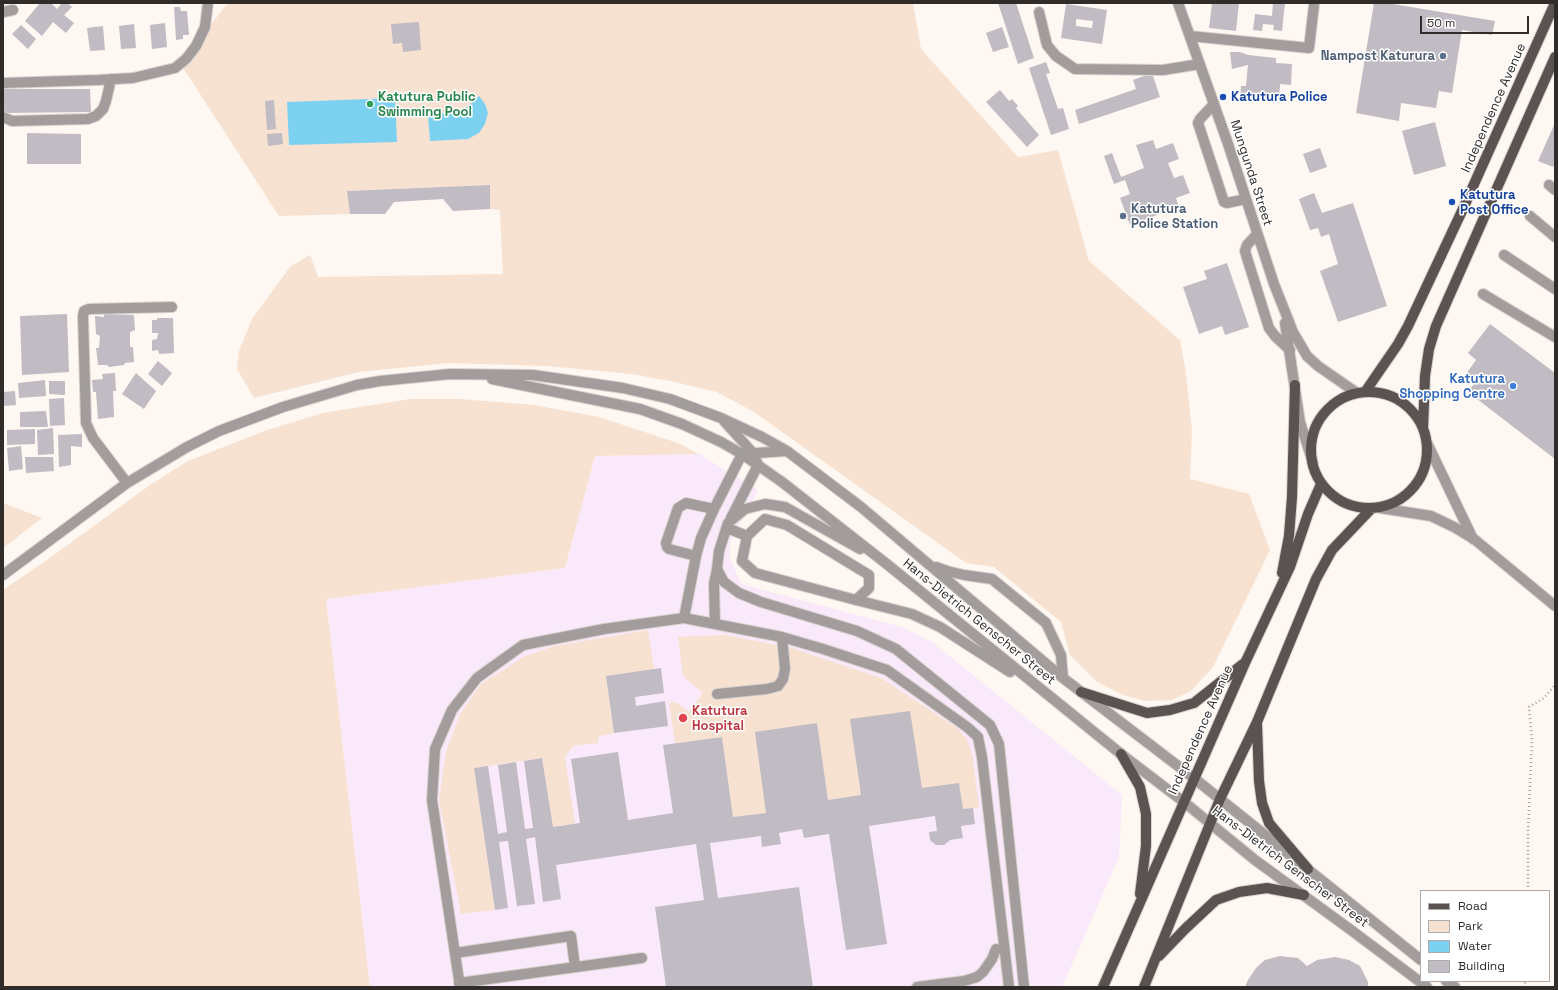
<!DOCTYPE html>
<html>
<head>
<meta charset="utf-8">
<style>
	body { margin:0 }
	#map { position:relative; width:1558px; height:990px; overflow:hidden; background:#fef7f2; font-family:"Space Grotesk",sans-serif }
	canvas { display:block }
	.frame { position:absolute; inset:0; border:4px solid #302c2a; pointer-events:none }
	.legend { position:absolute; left:1420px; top:890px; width:130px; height:92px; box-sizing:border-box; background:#fff; border:1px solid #acabaa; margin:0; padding:5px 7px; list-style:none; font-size:12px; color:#302c2a }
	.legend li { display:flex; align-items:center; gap:8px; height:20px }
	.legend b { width:20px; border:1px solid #acabaa }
	.scale { position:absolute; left:1420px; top:16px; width:109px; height:18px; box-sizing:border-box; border:2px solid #302c2a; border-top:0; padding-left:5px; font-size:12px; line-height:14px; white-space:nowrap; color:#302c2a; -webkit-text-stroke:3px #fff; paint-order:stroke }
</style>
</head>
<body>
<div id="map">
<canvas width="1558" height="990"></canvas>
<div class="frame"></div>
<ul class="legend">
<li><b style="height:5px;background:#5b5351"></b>Road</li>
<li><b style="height:11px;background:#f7e2d1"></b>Park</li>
<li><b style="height:11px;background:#7dd1f0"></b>Water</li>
<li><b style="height:11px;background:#c1bbc3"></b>Building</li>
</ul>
<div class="scale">50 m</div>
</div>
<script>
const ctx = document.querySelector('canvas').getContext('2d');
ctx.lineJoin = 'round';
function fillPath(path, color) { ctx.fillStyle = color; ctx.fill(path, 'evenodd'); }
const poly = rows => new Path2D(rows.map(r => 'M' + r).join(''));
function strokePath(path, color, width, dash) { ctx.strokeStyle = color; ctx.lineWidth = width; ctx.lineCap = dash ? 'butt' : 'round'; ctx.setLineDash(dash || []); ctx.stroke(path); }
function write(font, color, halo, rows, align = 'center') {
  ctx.font = font + ' "Space Grotesk",sans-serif'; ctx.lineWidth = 3; ctx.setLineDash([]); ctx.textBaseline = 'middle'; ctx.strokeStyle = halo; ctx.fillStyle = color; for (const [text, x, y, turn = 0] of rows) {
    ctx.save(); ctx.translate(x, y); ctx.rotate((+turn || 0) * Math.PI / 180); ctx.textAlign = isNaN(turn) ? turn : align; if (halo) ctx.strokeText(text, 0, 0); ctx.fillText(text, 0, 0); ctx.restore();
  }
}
fillPath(poly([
	[699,454,758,490,731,541,729,555,741,584,902,627,932,642,1122,795,1119,857,1062,987,370,987,326,599,565,568,595,456]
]), '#fae9fa');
fillPath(poly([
	[228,3,913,3,921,49,1018,157,1058,150,1089,261,1180,340,1185,367,1192,430,1190,479,1249,494,1270,550,1213,667,1191,691,1172,700,1145,701,1123,695,1097,682,1070,655,1061,622,994,567,966,563,754,412,717,392,670,381,632,374,546,366,449,363,359,372,254,398,237,369,239,351,252,319,290,267,310,255,318,277,503,274,500,210,490,209,490,185,348,191,350,214,279,216,180,63],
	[410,399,460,399,534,405,599,417,678,443,699,454,595,456,565,568,326,599,370,987,3,987,3,590,47,560,150,485,188,461,267,430,323,413],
	[3,503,42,518,3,548],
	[648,630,654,669,606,677,614,733,599,736,598,743,573,746,565,757,575,824,553,827,542,758,474,768,495,910,461,914,439,800,446,752,460,714,481,684,525,656,555,646],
	[725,635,792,648,881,678,957,728,968,741,973,758,979,808,963,809,922,788,828,800,817,724,756,732,766,813,733,817,722,737,675,743,669,703,676,702,689,712,703,693,683,676,678,637]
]), '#f7e2d1');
fillPath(poly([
	[479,96,485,104,488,113,485,124,479,133,468,139,430,141,428,115,462,112],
	[395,98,397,142,289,145,287,102]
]), '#7dd1f0');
fillPath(poly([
	[40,3,51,3,57,9,62,3,67,3,72,7,64,15,74,23,66,33,53,22,42,36,25,21],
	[998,3,1016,3,1034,58,1018,64],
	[1212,3,1239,3,1236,31,1209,28],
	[1273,3,1285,3,1282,31,1273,30,1274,25,1263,24,1262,31,1253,30,1255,14,1272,16],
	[1374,3,1387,3,1495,21,1492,35,1462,30,1452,93,1439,91,1436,108,1401,103,1399,121,1356,113],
	[1066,4,1107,10,1102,44,1061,38],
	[1076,19,1093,21,1092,28,1076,26],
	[174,7,180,7,181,11,187,11,189,35,183,35,183,39,176,40],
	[419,22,421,50,403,52,402,43,393,44,391,24],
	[165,23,167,47,152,49,150,25],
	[134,24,136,48,121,49,119,26],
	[21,25,36,39,28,49,12,34],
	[103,26,105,50,90,51,87,28],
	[1002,27,1009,47,993,52,986,33],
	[1230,52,1240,52,1248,55,1276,58,1276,63,1292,64,1291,85,1280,84,1279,100,1240,97,1241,86,1246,86,1248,65,1232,69],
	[1046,62,1050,73,1046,74,1058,109,1063,108,1069,129,1051,135,1029,68],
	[1152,73,1160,97,1079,124,1075,110,1136,89,1133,80],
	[4,89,90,89,91,112,4,113],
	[1000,90,1009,101,1012,99,1018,106,1016,108,1039,135,1027,147,986,102],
	[274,100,276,129,267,130,265,101],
	[1435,122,1446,166,1414,175,1402,131],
	[1555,123,1555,163,1553,167,1538,161],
	[27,133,81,134,81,164,27,164],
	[282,133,283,144,268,146,267,134],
	[1153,140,1156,149,1173,143,1179,159,1168,163,1174,178,1183,175,1190,193,1176,198,1179,207,1130,225,1120,198,1130,194,1125,180,1114,184,1104,156,1112,153,1121,177,1144,168,1136,145],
	[1320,148,1327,167,1310,173,1303,154],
	[490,185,490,209,453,211,443,199,394,202,385,214,350,214,347,191],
	[1314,193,1322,213,1353,203,1387,306,1338,322,1320,271,1338,264,1329,234,1321,237,1318,228,1310,230,1299,199],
	[1227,263,1249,327,1225,335,1222,326,1199,334,1183,287,1207,279,1204,271],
	[67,314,69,372,22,375,20,316],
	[104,314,134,315,135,330,130,332,130,347,133,347,134,362,125,363,124,365,109,367,107,365,98,365,96,348,99,348,100,336,96,334,95,316,104,317],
	[157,318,173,318,174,353,159,354,158,350,152,351,152,340,157,339,158,333,152,333,152,320,157,320],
	[1490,324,1555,373,1555,459,1468,392,1476,381,1466,374,1476,360,1468,353],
	[158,361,172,373,162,386,148,374],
	[115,373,116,391,113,391,114,417,98,419,96,392,93,392,92,380,103,379,102,374],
	[136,373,156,391,144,409,122,394],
	[45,380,46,396,19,398,18,383],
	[49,381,65,381,65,395,49,394],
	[15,391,16,405,3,406,3,392],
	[64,398,65,425,50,426,49,399],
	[46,411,48,427,20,427,20,412],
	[53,428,54,454,38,455,37,430],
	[35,429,35,444,7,445,7,430],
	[82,434,82,447,71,446,71,465,59,467,58,435],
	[21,446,23,469,9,471,7,448],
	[25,457,53,457,54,471,26,473],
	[661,668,664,693,635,697,636,706,665,701,668,726,614,733,606,676],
	[910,711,922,788,959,783,963,809,973,808,975,824,961,826,963,838,950,840,944,845,936,845,930,840,929,832,937,831,935,816,869,826,887,944,846,950,829,834,804,838,802,829,779,833,781,844,762,847,761,836,710,843,718,898,799,887,813,987,666,987,655,907,704,900,696,844,556,865,561,899,543,902,535,837,526,839,535,904,517,906,508,841,499,842,508,908,495,910,474,768,488,766,498,834,507,832,498,765,516,762,525,829,533,828,524,761,542,758,553,827,580,823,571,759,618,752,628,820,673,813,663,745,722,737,733,817,766,813,755,732,817,723,828,800,861,795,850,719],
	[1280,956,1298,958,1307,966,1317,960,1335,957,1349,960,1360,966,1368,982,1368,987,1245,987,1248,980,1256,968,1265,960]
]), '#c1bbc3');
const minor = poly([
	[1178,3,1227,141,1274,284,1293,332,1307,356,1318,366,1357,393],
	[3,12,13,10],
	[1039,12,1047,45,1056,56,1075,69,1163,70,1200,64],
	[1190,36,1309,48,1314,5],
	[3,83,98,80,133,78,175,68,186,59,196,46,205,27,208,3],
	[1214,104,1200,119,1198,123,1224,202,1227,203,1246,199],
	[3,117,12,121,88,119,96,116,103,109,106,101,111,79],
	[1549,185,1555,190],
	[1530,216,1555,237],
	[1257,234,1247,245,1245,251,1248,261,1269,328,1275,336,1290,350],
	[1504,255,1555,289],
	[1483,294,1555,337],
	[1285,323,1300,422,1313,463],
	[492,379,640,409,682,424,721,442,742,454,782,482,888,565,1121,754,1184,802,1255,860,1351,930,1427,987],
	[724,421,753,453,758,465,731,518],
	[1427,443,1473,539],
	[127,483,93,438,86,423,83,316,84,311,89,309,172,307],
	[1380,508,1431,516,1454,527,1474,539,1555,606],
	[727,528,747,536],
	[860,549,785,507,765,504,745,509,728,523,719,551,717,569,724,582,739,593,761,602,857,631,896,649,990,725,999,744,1024,987],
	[696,556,669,549,667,547,666,543,678,508,686,503,714,509],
	[936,567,947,571,964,575,992,579,1046,623,1061,655,1063,678],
	[3,575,127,483,187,447,219,431,283,407,357,385,380,381,450,374,533,375,623,388,670,399,721,418,762,437,787,451,861,507,1063,678,1195,779,1421,960],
	[856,600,869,588,869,575,787,525,765,519,747,536,742,561,755,573,856,600,912,614,940,627,1010,672],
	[684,618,696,556,701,538,714,509,742,454,787,451],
	[715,623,714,584,717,569],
	[717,694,767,689,778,686,783,679,785,669,782,637],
	[455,953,571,936,575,967],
	[1446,981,1455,987],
	[459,983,642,958],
	[460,987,432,800,435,749,452,710,477,678,523,645,604,629,684,618,782,637,823,649,887,670,967,727,978,737,982,757,1009,987],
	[917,987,964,981,977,977,983,972,992,959,996,949]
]);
const major = poly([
	'1311 450a58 58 0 1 1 116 0a58 58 0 1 1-116 0Z',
	[1365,392,1398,344,1408,326,1462,211,1555,3],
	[1423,429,1425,376,1429,349,1436,326,1555,57],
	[1282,573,1289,536,1292,497,1295,385],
	[1081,692,1147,713,1170,710,1194,703,1243,664],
	[1257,724,1259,781,1262,803,1269,823,1308,869],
	[1121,754,1140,787,1146,814,1146,846,1140,894],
	[1159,956,1185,929,1216,900,1239,892,1267,888,1304,895],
	[1103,987,1245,663,1290,567,1308,514,1321,484],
	[1144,987,1220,799,1257,722,1316,579,1332,550,1371,509]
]);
strokePath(minor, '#d9d2ce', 12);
strokePath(major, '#d9d2ce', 12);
strokePath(poly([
	[1528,891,1528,831,1532,740,1529,707,1544,698,1555,685],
	[1523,987,1526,981]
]), '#a7a19d', 2.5, [1, 3]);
strokePath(minor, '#a29d9c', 10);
strokePath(major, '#5b5351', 10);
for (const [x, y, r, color] of [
	[1443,56,4,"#5c6f8a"],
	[1223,97,4,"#1a4fb4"],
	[370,104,4,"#2e9e5b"],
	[1452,202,4,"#1a4fb4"],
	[1123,216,4,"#5c6f8a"],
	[1513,386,4,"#3f7fe0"],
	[683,718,5,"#e0444e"]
]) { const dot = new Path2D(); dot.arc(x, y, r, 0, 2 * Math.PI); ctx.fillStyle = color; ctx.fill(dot); strokePath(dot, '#fff', 1.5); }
write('bold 13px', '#4e5e75', '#fff', [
	["Nampost Katurura",1435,56],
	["Katutura",1131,209,"left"],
	["Police Station",1131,224,"left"]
], 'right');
write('bold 13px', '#27864d', '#fff', [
	["Katutura Public",378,97],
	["Swimming Pool",378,112]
], 'left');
write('bold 13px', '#164399', '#fff', [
	["Katutura Police",1231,97],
	["Katutura",1460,195],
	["Post Office",1460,210]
], 'left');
write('13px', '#302c2a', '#fff', [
	["Independence Avenue",1494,108,-66],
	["Mungunda Street",1251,173,72],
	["Hans-Dietrich Genscher Street",979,622,39],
	["Independence Avenue",1201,730,-66],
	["Hans-Dietrich Genscher Street",1290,867,37]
]);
write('bold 13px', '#366cbe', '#fff', [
	["Katutura",1505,379],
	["Shopping Centre",1505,394]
], 'right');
write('bold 13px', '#be3a42', '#fff', [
	["Katutura",692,711],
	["Hospital",692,726]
], 'left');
</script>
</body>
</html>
